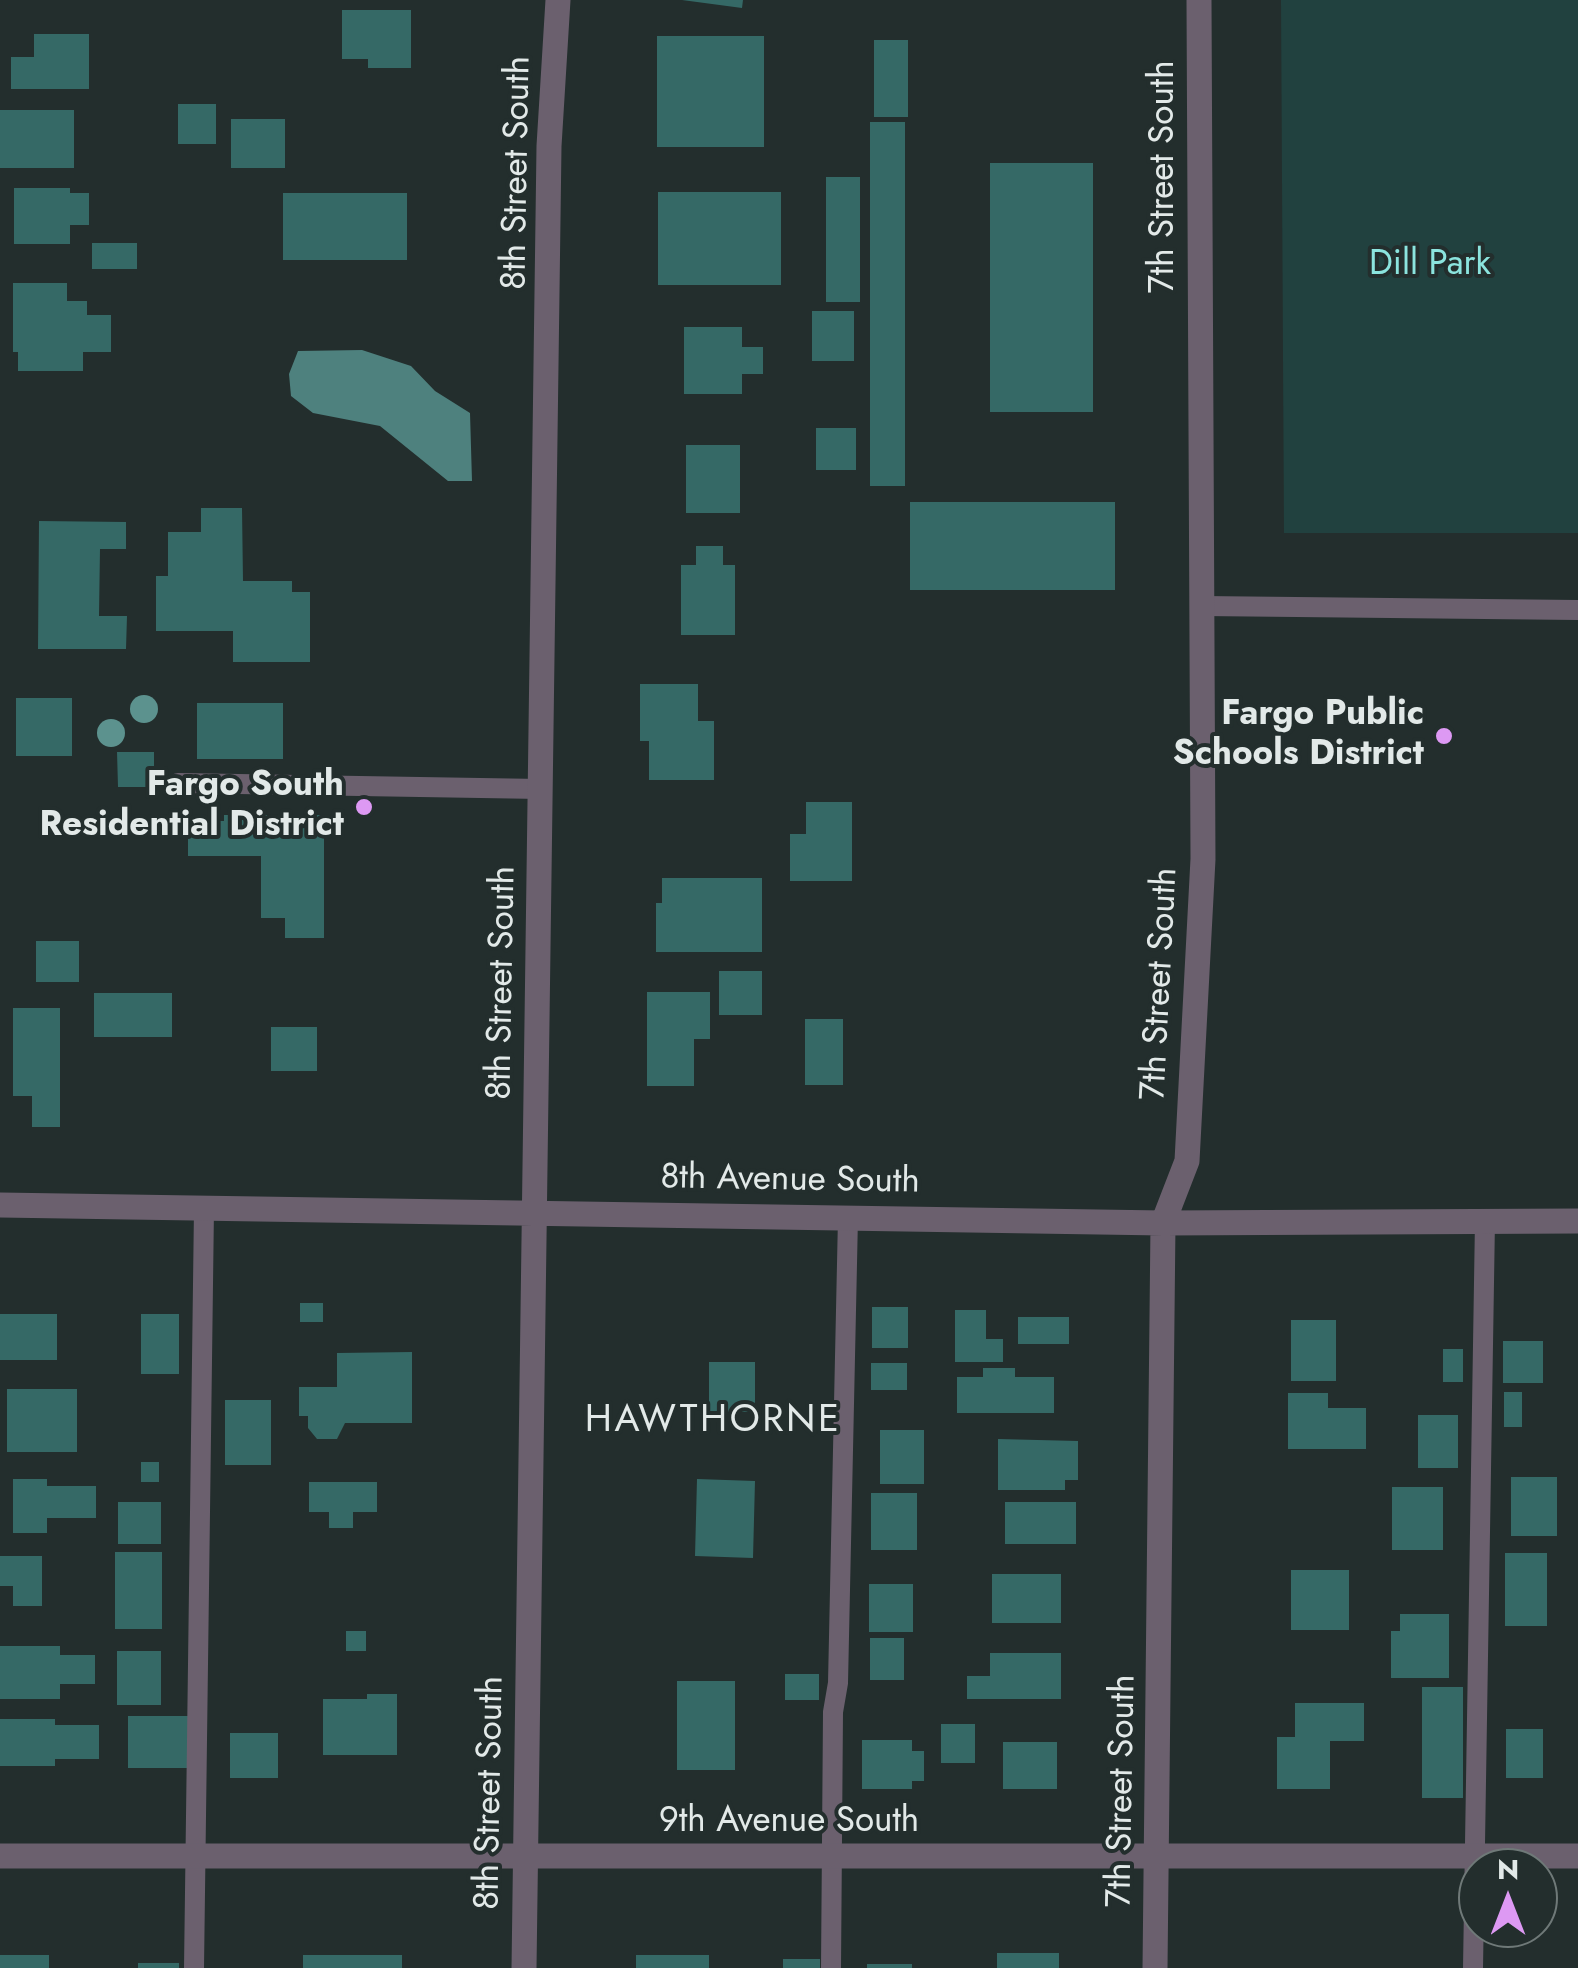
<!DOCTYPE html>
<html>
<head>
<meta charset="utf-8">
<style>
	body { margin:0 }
	#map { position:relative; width:1578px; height:1968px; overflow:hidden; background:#232e2d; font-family:Jost,sans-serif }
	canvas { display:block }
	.north { position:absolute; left:1458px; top:1848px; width:100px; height:100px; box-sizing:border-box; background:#232e2d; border:2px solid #6f7978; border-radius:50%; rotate:0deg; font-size:28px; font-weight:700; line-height:40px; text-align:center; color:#e2e9e8 }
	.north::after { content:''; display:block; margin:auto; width:35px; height:45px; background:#dd99f3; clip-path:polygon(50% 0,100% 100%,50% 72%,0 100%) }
</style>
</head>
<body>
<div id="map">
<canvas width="1578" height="1968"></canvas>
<div class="north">N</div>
</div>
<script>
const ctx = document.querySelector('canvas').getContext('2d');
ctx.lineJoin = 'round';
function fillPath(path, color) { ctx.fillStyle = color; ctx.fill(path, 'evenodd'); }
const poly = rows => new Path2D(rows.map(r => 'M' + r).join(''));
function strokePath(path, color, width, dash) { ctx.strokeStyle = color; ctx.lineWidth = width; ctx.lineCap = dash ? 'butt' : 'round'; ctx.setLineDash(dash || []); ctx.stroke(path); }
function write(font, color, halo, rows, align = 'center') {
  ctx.font = font + ' Jost,sans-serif'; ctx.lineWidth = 8; ctx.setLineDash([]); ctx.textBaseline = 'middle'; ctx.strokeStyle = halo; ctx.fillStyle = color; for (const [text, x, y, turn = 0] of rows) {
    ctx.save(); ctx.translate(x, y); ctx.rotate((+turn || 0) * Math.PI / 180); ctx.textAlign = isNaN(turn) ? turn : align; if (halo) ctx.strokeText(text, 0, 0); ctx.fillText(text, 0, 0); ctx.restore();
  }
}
fillPath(poly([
	[1281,0,1578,0,1578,533,1284,533]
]), '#21413f');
fillPath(poly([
	[362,350,411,366,435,391,470,413,472,481,448,481,380,426,313,413,291,396,289,374,298,351]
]), '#4e817e');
fillPath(poly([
	[682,0,743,0,742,8],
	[342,10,411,10,411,68,368,68,368,59,342,59],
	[34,34,89,34,89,89,11,89,11,57,34,57],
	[657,36,764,36,764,147,657,147],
	[874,40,908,40,908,117,874,117],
	[178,104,216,104,216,144,178,144],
	[0,110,74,110,74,168,0,168],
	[231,119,285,119,285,168,231,168],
	[870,122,905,122,905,486,870,486],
	[990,163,1093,163,1093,412,990,412],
	[826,177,860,177,860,302,826,302],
	[14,188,70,188,70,193,89,193,89,225,70,225,70,244,14,244],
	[658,192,781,192,781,285,658,285],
	[283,193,407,193,407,260,283,260],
	[92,243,137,243,137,269,92,269],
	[13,283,67,283,67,301,87,301,87,315,111,315,111,352,83,352,83,371,18,371,18,352,13,352],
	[812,311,854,311,854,361,812,361],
	[684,327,742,327,742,347,763,347,763,374,742,374,742,394,684,394],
	[816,428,856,428,856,470,816,470],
	[686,445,740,445,740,513,686,513],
	[910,502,1115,502,1115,590,910,590],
	[201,508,242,508,243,581,292,581,292,592,310,592,310,662,233,662,233,631,156,631,156,576,168,576,168,532,201,532],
	[39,521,126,522,126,549,100,549,99,616,127,616,126,649,38,649],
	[696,546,723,546,723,565,735,565,735,635,681,635,681,565,696,565],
	[640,684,698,684,698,721,714,721,714,780,649,780,649,741,640,741],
	[16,698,72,698,72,756,16,756],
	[197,703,283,703,283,759,197,759],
	[117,752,154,752,154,787,118,787],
	[806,802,852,802,852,881,790,881,790,834,806,834],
	[224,815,324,815,324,938,285,938,285,918,261,918,261,856,188,856,188,821,224,821],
	[662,878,762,878,762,952,656,952,656,903,662,903],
	[36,941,79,941,79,982,36,982],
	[719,971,762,971,762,1015,719,1015],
	[647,992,710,992,710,1039,694,1039,694,1086,647,1086],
	[94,993,172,993,172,1037,94,1037],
	[13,1008,60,1008,60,1127,32,1127,32,1096,13,1096],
	[805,1019,843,1019,843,1085,805,1085],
	[271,1027,317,1027,317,1071,271,1071],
	[300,1303,323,1303,323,1322,300,1322],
	[872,1307,908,1307,908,1348,872,1348],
	[955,1310,986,1310,986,1339,1003,1339,1003,1362,955,1362],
	[0,1314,57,1314,57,1360,0,1360],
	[141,1314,179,1314,179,1374,141,1374],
	[1018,1317,1069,1317,1069,1344,1018,1344],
	[1291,1320,1336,1320,1336,1381,1291,1381],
	[1503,1341,1543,1341,1543,1383,1503,1383],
	[1443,1349,1463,1349,1463,1382,1443,1382],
	[412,1352,412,1423,345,1423,337,1439,317,1439,308,1428,308,1416,299,1416,299,1387,337,1387,337,1353],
	[709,1362,755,1362,755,1412,709,1412],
	[871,1363,907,1363,907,1390,871,1390],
	[983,1368,1015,1368,1015,1377,1054,1377,1054,1413,957,1413,957,1377,983,1377],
	[7,1389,77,1389,77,1452,7,1452],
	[1504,1392,1522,1392,1522,1427,1504,1427],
	[1288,1393,1328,1393,1328,1408,1366,1408,1366,1449,1288,1449],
	[225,1400,271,1400,271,1465,225,1465],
	[1418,1415,1458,1415,1458,1468,1418,1468],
	[880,1430,924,1430,924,1484,880,1484],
	[998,1439,1078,1441,1078,1480,1065,1480,1065,1490,998,1490],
	[141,1462,159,1462,159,1482,141,1482],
	[1511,1477,1557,1477,1557,1536,1511,1536],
	[13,1479,47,1479,47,1486,96,1486,96,1518,47,1518,47,1533,13,1533],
	[697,1479,755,1481,753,1558,695,1556],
	[309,1482,377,1482,377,1512,353,1512,353,1528,329,1528,329,1512,309,1512],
	[1392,1487,1443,1487,1443,1550,1392,1550],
	[871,1493,917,1493,917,1550,871,1550],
	[118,1502,161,1502,161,1544,118,1544],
	[1005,1502,1076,1502,1076,1544,1005,1544],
	[115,1552,162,1552,162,1629,115,1629],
	[1505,1553,1547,1553,1547,1626,1505,1626],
	[0,1556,42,1556,42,1606,13,1606,13,1586,0,1586],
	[1291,1570,1349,1570,1349,1630,1291,1630],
	[992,1574,1061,1574,1061,1623,992,1623],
	[869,1584,913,1584,913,1632,869,1632],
	[1400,1614,1449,1614,1449,1678,1391,1678,1391,1631,1400,1631],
	[346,1631,366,1631,366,1651,346,1651],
	[870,1638,904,1638,904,1680,870,1680],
	[0,1646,60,1646,60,1655,95,1655,95,1684,60,1684,60,1699,0,1699],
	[117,1651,161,1651,161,1705,117,1705],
	[990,1653,1061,1653,1061,1699,967,1699,967,1676,990,1676],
	[785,1674,819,1674,819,1700,785,1700],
	[677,1681,735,1681,735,1770,677,1770],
	[1422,1687,1463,1687,1463,1798,1422,1798],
	[367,1694,397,1694,397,1755,323,1755,323,1699,367,1699],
	[1295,1703,1364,1703,1364,1741,1330,1741,1330,1789,1277,1789,1277,1737,1295,1737],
	[128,1716,191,1716,191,1768,128,1768],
	[0,1719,55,1719,55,1725,99,1725,99,1759,55,1759,55,1766,0,1766],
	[941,1724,975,1724,975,1763,941,1763],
	[1506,1729,1543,1729,1543,1778,1506,1778],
	[230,1733,278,1733,278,1778,230,1778],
	[862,1740,912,1740,912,1751,924,1751,924,1781,912,1781,912,1789,862,1789],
	[1003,1742,1057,1742,1057,1789,1003,1789],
	[997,1953,1059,1953,1059,1968,997,1968],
	[0,1955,49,1955,49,1968,0,1968],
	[303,1955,402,1955,402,1968,303,1968],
	[636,1955,709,1955,709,1968,636,1968],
	[783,1959,820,1959,820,1968,783,1968],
	[138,1963,179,1963,179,1968,138,1968],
	[867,1964,912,1964,912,1968,867,1968]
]), '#356966');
strokePath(poly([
	[1202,606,1578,610],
	[178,783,541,789],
	[194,1968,204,1208],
	[831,1968,833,1712,838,1683,848,1217],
	[1473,1968,1485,1220]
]), '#6b606e', 20);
strokePath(poly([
	[0,1205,1163,1223,1578,1221],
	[0,1856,1578,1856],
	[524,1968,549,146,558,0],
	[1155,1968,1163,1223,1187,1161,1203,859,1199,0]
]), '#6b606e', 25);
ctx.fillStyle = '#5c928e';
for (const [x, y] of [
	[144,709],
	[111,733]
]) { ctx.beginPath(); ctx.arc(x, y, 14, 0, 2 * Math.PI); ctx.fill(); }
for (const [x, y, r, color] of [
	[1444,736,10,"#dd99f3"],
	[364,807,10,"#dd99f3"]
]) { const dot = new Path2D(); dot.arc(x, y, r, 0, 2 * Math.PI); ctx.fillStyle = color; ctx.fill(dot); strokePath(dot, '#232e2d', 4); }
write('35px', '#e2e9e8', '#232e2d', [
	["8th Street South",518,173,-89],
	["7th Street South",1165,177,-90],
	["8th Street South",503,983,-89],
	["7th Street South",1161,984,-87],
	["8th Avenue South",790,1181,1],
	["7th Street South",1123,1791,-89],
	["8th Street South",491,1793,-89],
	["9th Avenue South",789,1823]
]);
write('35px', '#8be4de', '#232e2d', [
	["Dill Park",1430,266]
]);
write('bold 35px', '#e2e9e8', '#232e2d', [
	["Fargo Public",1424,716],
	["Schools District",1424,756],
	["Fargo South",344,787],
	["Residential District",344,827]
], 'right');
ctx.letterSpacing = '2.5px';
write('38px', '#e2e9e8', '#232e2d', [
	["HAWTHORNE",713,1422]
]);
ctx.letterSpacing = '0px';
</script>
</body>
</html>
